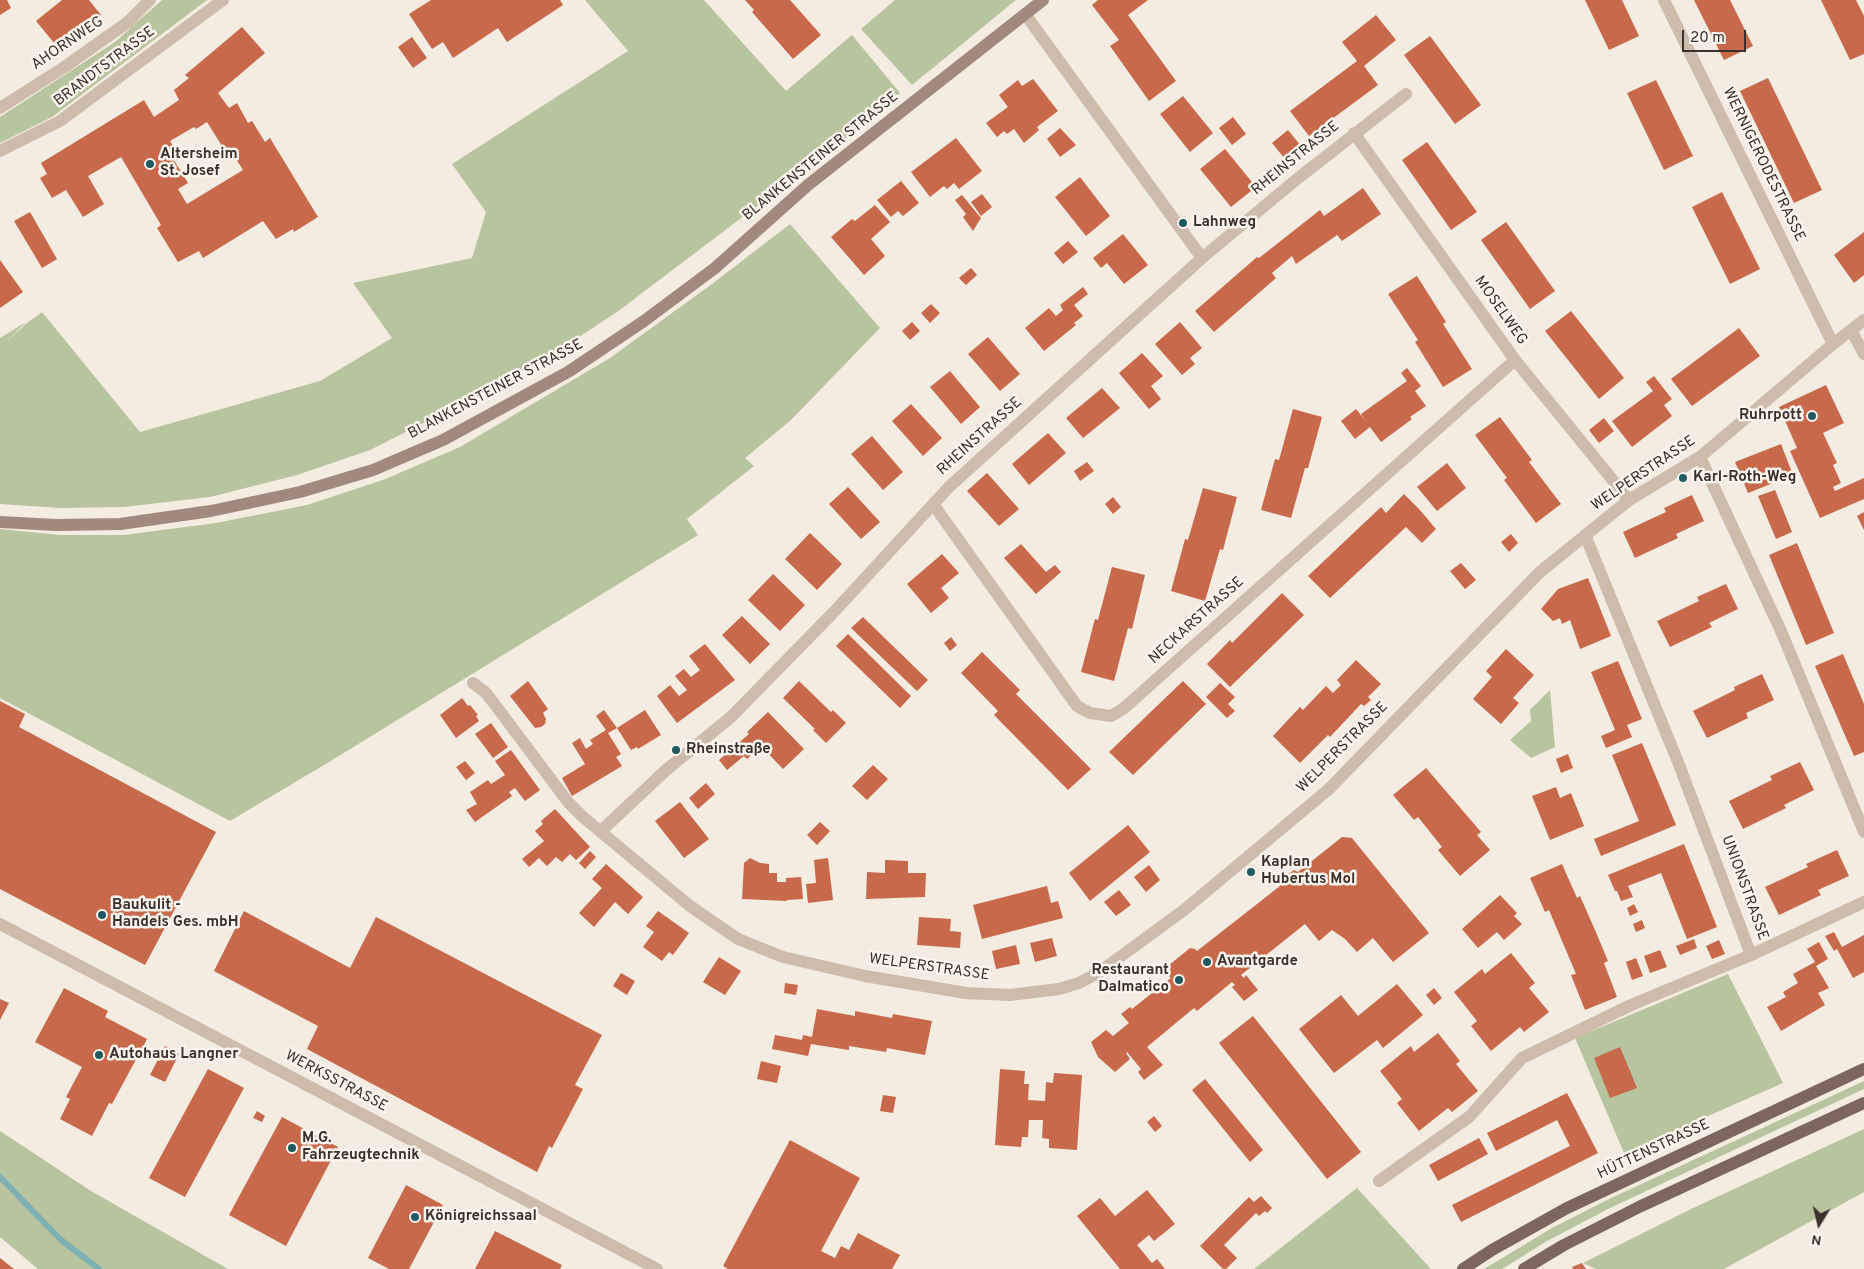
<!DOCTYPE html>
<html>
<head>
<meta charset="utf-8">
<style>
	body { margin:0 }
	#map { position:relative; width:1864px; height:1269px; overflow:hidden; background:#f4ebe1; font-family:Overpass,sans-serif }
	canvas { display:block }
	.north { position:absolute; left:1794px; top:1199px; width:50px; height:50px; -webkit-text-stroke:4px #fbf5ee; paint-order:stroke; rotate:189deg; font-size:14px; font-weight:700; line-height:20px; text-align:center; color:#3b302b }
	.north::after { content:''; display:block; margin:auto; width:18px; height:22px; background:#3b302b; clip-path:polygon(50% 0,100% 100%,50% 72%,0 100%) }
	.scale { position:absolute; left:1682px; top:30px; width:64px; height:22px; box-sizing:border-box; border:2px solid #3b302b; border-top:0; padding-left:6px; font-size:15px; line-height:18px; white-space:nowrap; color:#3b302b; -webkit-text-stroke:4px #fbf5ee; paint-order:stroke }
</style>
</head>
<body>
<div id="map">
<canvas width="1864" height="1269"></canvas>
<div class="north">N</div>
<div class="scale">20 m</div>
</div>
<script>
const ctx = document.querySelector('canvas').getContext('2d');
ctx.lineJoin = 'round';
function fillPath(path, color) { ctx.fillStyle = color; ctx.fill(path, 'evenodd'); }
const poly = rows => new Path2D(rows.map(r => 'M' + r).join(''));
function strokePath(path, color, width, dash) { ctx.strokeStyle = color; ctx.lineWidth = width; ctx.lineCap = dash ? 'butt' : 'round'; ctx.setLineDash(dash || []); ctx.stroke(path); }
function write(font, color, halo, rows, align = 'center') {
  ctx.font = font + ' Overpass,sans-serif'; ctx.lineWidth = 5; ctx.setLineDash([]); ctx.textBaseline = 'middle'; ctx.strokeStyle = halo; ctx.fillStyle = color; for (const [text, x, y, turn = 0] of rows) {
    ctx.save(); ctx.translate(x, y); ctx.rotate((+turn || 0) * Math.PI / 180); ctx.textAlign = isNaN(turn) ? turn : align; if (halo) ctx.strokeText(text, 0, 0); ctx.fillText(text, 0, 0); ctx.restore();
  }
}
fillPath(poly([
	[162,0,207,0,52,117,0,143,0,117,115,42],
	[585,0,704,0,786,91,852,35,900,93,835,147,617,312,553,354,497,386,370,450,297,475,210,497,124,507,60,508,0,504,0,338,26,322,6,342,27,323,42,312,140,432,320,381,392,338,353,283,472,258,486,212,452,164,628,51],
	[895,0,1016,0,912,85,861,29],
	[790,224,880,328,791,420,745,458,754,466,687,519,698,535,334,759,230,821,0,698,0,529,60,535,124,535,216,523,307,505,383,480,460,447,610,358,712,284],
	[1550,690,1555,747,1531,758,1510,740,1531,721,1530,710],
	[1728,974,1783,1083,1624,1153,1575,1038],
	[1864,1081,1864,1089,1610,1208,1547,1241,1502,1269,1484,1269,1552,1228,1609,1199],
	[1864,1129,1864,1192,1724,1269,1596,1269,1583,1263,1693,1208],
	[0,1131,91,1191,228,1269,38,1269,0,1237],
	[1357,1188,1431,1269,1254,1269]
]), '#b8c4a0');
strokePath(poly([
	[0,1177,61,1240,99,1269]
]), '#7fb0b2', 6);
fillPath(poly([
	[0,0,7,0,11,8,0,15],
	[62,0,89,0,101,15,59,49,36,21],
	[431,0,560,0,563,5,507,42,498,28,453,58,443,42,432,49,409,14],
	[745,0,790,0,821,35,793,59,752,12,754,10],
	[1098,0,1148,0,1128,15,1176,81,1149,101,1110,46,1119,40,1092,5],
	[1585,0,1622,0,1639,36,1609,50],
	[1694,0,1730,0,1753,46,1724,60],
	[1821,0,1856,0,1864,16,1864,54,1850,60],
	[1376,15,1396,40,1364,66,1378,85,1309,136,1290,111,1357,61,1342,42],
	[242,27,265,53,218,93,229,108,237,103,248,123,252,121,265,142,270,138,318,217,294,232,293,229,276,239,263,221,203,258,199,251,178,262,157,228,161,225,121,157,88,176,104,204,83,217,66,190,52,198,40,178,47,174,41,163,144,100,154,117,179,100,174,90,189,78,185,75],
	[207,122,227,154,231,151,243,170,187,204,178,189,188,183,169,152,175,149,170,141,194,127,196,129],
	[1430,36,1481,105,1455,124,1404,55],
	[412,37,427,58,413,68,398,47],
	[1768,78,1822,190,1794,203,1740,91],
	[1033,79,1058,111,1037,127,1039,130,1024,143,1014,129,1007,134,1004,131,997,137,986,123,1008,107,999,95,1018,80,1022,86],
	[1656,80,1693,156,1664,170,1627,93],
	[1183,96,1213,133,1190,152,1160,114],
	[1233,117,1246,134,1232,145,1219,128],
	[1060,128,1076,145,1060,157,1047,139],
	[1288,130,1301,146,1285,159,1272,143],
	[956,138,982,171,959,189,954,183,947,189,944,186,930,197,911,172],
	[1427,142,1477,212,1451,230,1402,160],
	[1225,149,1256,187,1231,207,1200,169],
	[1080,177,1110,216,1086,236,1055,197],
	[901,181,919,203,903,216,898,211,891,217,877,200],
	[1363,188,1381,214,1342,241,1337,235,1296,264,1292,256,1272,273,1276,278,1214,332,1195,311,1257,257,1259,258,1320,210,1324,216],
	[1722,192,1760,269,1730,284,1692,207],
	[982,194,992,207,981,216,971,202],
	[962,195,981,218,973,231,963,217,966,214,955,200],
	[875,205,890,222,871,239,885,256,864,275,831,237,852,219,855,221],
	[30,212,57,259,42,268,14,221],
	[1506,222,1555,291,1530,309,1481,240],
	[1864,232,1864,275,1854,283,1834,255],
	[1123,234,1148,265,1124,284,1107,263,1101,268,1093,258],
	[1068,241,1078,252,1063,264,1054,253],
	[0,260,23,292,0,308],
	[971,268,977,275,966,285,959,278],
	[1417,276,1446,322,1443,324,1472,369,1443,387,1415,342,1418,340,1388,294],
	[1083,287,1088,294,1074,305,1083,316,1074,323,1076,325,1044,351,1025,328,1049,308,1056,316,1063,310,1060,305],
	[931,304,940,313,930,323,921,313],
	[1571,311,1624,378,1599,399,1545,331],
	[912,322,920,331,910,340,902,331],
	[1180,322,1202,348,1190,358,1195,364,1182,375,1155,344],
	[1739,328,1760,356,1692,406,1671,379],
	[988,337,1020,374,1000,391,968,354],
	[1142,353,1163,376,1151,386,1161,399,1149,409,1119,373],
	[1407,368,1421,386,1415,391,1426,406,1410,417,1412,419,1381,442,1370,427,1355,439,1341,421,1356,409,1366,421,1361,414,1407,381,1401,373],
	[950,371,980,407,961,424,930,387],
	[1654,376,1672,399,1664,405,1672,416,1632,447,1612,421,1653,391,1646,382],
	[1826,385,1844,423,1823,433,1837,463,1833,465,1841,483,1833,487,1835,491,1864,478,1864,499,1820,518,1790,451,1797,448,1779,407],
	[1102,388,1120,408,1083,438,1066,418],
	[911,404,942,438,923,456,892,421],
	[1293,409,1322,417,1308,468,1305,468,1291,518,1261,510,1275,459,1279,460],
	[1500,417,1532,460,1529,462,1561,504,1536,523,1504,480,1507,478,1475,435],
	[1604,418,1614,431,1599,443,1589,430],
	[1048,433,1066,453,1029,485,1012,464],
	[872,436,903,472,883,490,851,454],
	[1781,444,1793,475,1748,493,1735,462],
	[1087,462,1094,471,1080,481,1074,471],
	[1447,463,1466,488,1437,511,1417,487],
	[987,473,1019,509,999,526,967,491],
	[848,487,880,522,861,539,829,504],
	[1203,488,1237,497,1223,550,1220,549,1205,601,1171,591,1185,539,1188,540],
	[1775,490,1792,532,1776,539,1758,496],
	[1404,494,1419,509,1436,529,1422,543,1406,527,1330,598,1308,576,1381,507,1386,513],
	[1692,495,1704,521,1676,534,1678,538,1635,558,1623,532,1666,512,1664,508],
	[1113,497,1121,507,1113,514,1105,504],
	[1864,512,1864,530,1857,516],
	[810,533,842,564,817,590,785,559],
	[1511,534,1518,543,1509,552,1501,542],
	[1797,543,1834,633,1806,645,1769,555],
	[1021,544,1046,572,1055,565,1061,572,1036,594,1004,558],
	[942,554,959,573,941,588,949,598,931,613,907,584],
	[1461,563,1476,580,1465,589,1450,571],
	[1112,567,1145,575,1132,629,1128,628,1114,681,1081,672,1095,619,1098,620],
	[773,574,805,605,780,631,748,600],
	[1588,578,1611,636,1580,649,1570,620,1562,624,1560,618,1553,621,1541,609,1558,589],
	[1726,584,1738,609,1709,623,1712,627,1670,647,1657,621,1699,601,1697,597],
	[1282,593,1304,615,1230,687,1207,664,1230,640,1232,643],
	[742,616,770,644,750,664,722,635],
	[863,617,928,680,917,691,851,628],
	[848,634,911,696,900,708,836,646],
	[951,637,957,645,950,651,944,643],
	[705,644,735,680,677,723,657,696,670,685,679,696,687,690,675,676,684,669,691,677,700,670,689,656],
	[1506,649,1534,675,1513,698,1519,703,1501,724,1473,699,1492,677,1486,671],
	[982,652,1020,690,1016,694,1091,769,1068,790,994,715,998,711,961,673],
	[1843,654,1864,704,1864,752,1854,756,1815,666],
	[1356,660,1381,684,1368,697,1371,700,1364,706,1361,704,1330,737,1328,735,1300,763,1273,736,1300,707,1303,710,1326,686,1333,693,1341,685,1337,680],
	[1618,661,1642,719,1627,725,1632,737,1606,748,1601,736,1615,730,1591,672],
	[1762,674,1774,700,1746,713,1748,718,1707,738,1693,711,1735,690,1734,687],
	[528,681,548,709,543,713,546,719,545,724,541,727,535,728,510,696],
	[799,681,831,712,833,710,846,723,826,743,813,730,815,729,783,698],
	[1183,681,1206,704,1133,775,1109,752],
	[1220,683,1235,697,1228,704,1235,711,1227,718,1206,697],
	[462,698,468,706,470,705,478,715,476,716,479,721,456,738,440,715],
	[0,701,25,714,19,727,216,832,145,965,0,889],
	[604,710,617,728,608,733,621,754,616,757,622,766,572,796,562,778,585,764,572,743,580,738,586,749,593,744,590,740,606,730,596,716],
	[645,710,661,735,638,749,637,747,631,750,617,728],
	[768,712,804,749,783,769,761,746,747,759,744,756,727,770,719,760,749,734,747,732],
	[491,723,508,747,493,758,475,734],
	[1642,743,1676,825,1601,856,1594,839,1639,821,1612,755],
	[511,750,540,790,525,801,515,788,509,792,512,796,475,822,466,810,477,804,470,792,488,780,491,784,505,775,495,761],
	[1568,754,1573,768,1561,773,1556,759],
	[465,761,475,773,466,780,456,767],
	[1800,762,1814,790,1784,805,1786,808,1743,829,1729,801,1772,780,1770,776],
	[873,765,888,779,867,800,852,786],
	[1426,768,1481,832,1477,835,1490,850,1460,876,1438,850,1442,847,1418,817,1414,820,1393,795],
	[706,783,715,794,698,809,689,798],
	[1556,787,1560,798,1571,793,1584,826,1550,840,1532,796],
	[680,802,709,839,684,858,655,821],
	[555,809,590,847,576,860,570,854,562,862,556,857,547,866,539,858,529,867,522,859,544,841,535,831,543,824,541,821],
	[820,822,830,831,817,845,807,835],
	[1128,825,1150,852,1090,901,1069,873],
	[1342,837,1352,838,1429,933,1393,962,1373,938,1357,952,1345,939,1332,930,1319,941,1305,924,1241,975,1244,978,1246,975,1258,990,1244,1001,1232,987,1235,985,1232,982,1197,1011,1194,1008,1147,1047,1163,1065,1144,1080,1138,1072,1141,1069,1127,1052,1126,1053,1130,1059,1115,1072,1098,1057,1091,1042,1106,1030,1113,1036,1129,1023,1121,1014,1130,1007,1132,1009,1171,978,1168,975,1170,973,1168,971,1168,966,1190,948,1195,949,1197,951,1280,886,1279,881,1294,870,1298,872],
	[1684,844,1717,927,1687,939,1661,873,1628,886,1633,897,1621,901,1617,891,1615,891,1608,875],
	[1837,850,1849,876,1818,890,1821,895,1779,915,1765,887,1808,867,1806,864],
	[590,851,596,857,585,869,579,863],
	[750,858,760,863,769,864,769,873,777,873,777,882,786,882,786,878,801,877,803,899,787,900,787,901,742,899,744,863],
	[828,858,833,900,808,903,806,884,816,883,814,860],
	[885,860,908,861,908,873,926,873,925,897,866,899,867,872,885,873],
	[606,864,643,897,628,914,615,902,594,927,579,913,602,888,592,879],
	[1562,864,1577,898,1580,896,1595,930,1608,961,1604,963,1617,997,1585,1010,1571,975,1576,974,1549,910,1545,912,1530,878],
	[1149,865,1160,880,1146,892,1134,877],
	[1047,886,1051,903,1058,901,1063,918,982,939,973,905],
	[1119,890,1131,905,1116,916,1104,902],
	[1500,895,1517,913,1514,916,1522,924,1504,940,1497,932,1478,948,1462,929],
	[1634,904,1638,912,1630,916,1627,908],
	[244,911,350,968,376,917,602,1035,575,1085,583,1089,552,1148,549,1146,537,1172,307,1049,318,1026,214,971],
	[658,911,689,933,673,955,669,952,662,961,643,947,654,932,646,926],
	[919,917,951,919,950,931,961,932,960,948,917,945],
	[1642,920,1645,928,1636,932,1633,924],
	[1834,932,1842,947,1864,935,1864,972,1853,978,1837,949,1834,951,1825,936],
	[1052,938,1057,956,1035,962,1030,943],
	[1694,939,1697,948,1680,955,1676,946],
	[1719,940,1725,954,1712,959,1706,946],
	[1819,942,1828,959,1816,966,1829,988,1818,993,1825,1005,1781,1031,1767,1007,1786,997,1783,992,1798,983,1793,974,1815,962,1807,949],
	[1016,945,1020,964,996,969,992,951],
	[1660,950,1667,967,1650,973,1644,956],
	[1511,953,1535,983,1529,988,1549,1012,1524,1032,1520,1027,1491,1051,1471,1026,1477,1021,1454,992,1482,969,1485,974],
	[719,957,741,971,725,995,703,982],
	[1636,958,1643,976,1632,980,1626,962],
	[621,973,635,981,627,995,613,986],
	[785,983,798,985,796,995,784,993],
	[1397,984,1423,1015,1383,1048,1377,1040,1334,1073,1299,1029,1341,995,1358,1016],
	[64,988,108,1011,105,1017,147,1039,112,1104,109,1103,92,1136,60,1119,70,1099,66,1097,82,1067,35,1042],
	[1434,988,1442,998,1434,1005,1426,995],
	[0,999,9,1003,0,1020],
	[817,1009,855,1016,855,1011,892,1018,893,1014,932,1021,925,1055,887,1048,886,1052,849,1046,849,1050,811,1044,808,1056,772,1049,775,1035,802,1040,803,1035,812,1037],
	[1253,1016,1361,1152,1327,1179,1219,1043],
	[1438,1033,1460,1061,1456,1064,1478,1091,1452,1112,1448,1108,1419,1131,1397,1103,1402,1099,1380,1071,1411,1046,1414,1052],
	[165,1046,179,1054,165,1082,150,1075],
	[1620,1047,1637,1088,1610,1098,1594,1058],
	[761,1061,781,1066,777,1083,757,1079],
	[208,1069,244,1088,185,1197,149,1178],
	[1000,1069,1025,1071,1024,1084,1029,1084,1028,1100,1045,1101,1046,1082,1053,1083,1054,1073,1082,1075,1077,1150,1049,1148,1049,1139,1042,1138,1043,1120,1029,1120,1028,1137,1022,1137,1021,1147,995,1145],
	[1205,1079,1263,1150,1250,1162,1192,1090],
	[1567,1093,1598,1153,1461,1222,1452,1205,1570,1146,1557,1120,1496,1151,1487,1133],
	[883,1095,896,1097,893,1113,880,1111],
	[257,1111,265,1116,262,1122,253,1118],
	[1154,1116,1162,1126,1155,1132,1147,1122],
	[282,1117,338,1147,286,1246,229,1215],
	[1479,1138,1488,1154,1438,1181,1429,1165],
	[790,1140,860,1178,821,1251,835,1258,841,1246,849,1250,858,1233,900,1255,892,1269,728,1269,723,1266],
	[406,1185,443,1205,409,1269,389,1269,368,1258],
	[1147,1190,1175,1224,1154,1241,1149,1235,1137,1245,1152,1263,1157,1259,1165,1269,1120,1269,1077,1216,1100,1198,1115,1216],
	[1261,1196,1272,1208,1267,1213,1265,1211,1259,1216,1256,1213,1224,1245,1237,1258,1226,1269,1223,1269,1200,1246,1249,1197,1254,1202],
	[495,1231,562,1265,560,1269,475,1269],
	[0,1258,14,1269,0,1269],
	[1582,1263,1586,1269,1573,1269,1572,1267]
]), '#c8694b');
strokePath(poly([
	[1664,0,1833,344],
	[1025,14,1202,258],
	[0,108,66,66,128,22,150,0],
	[1354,133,1515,360,1629,500],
	[0,151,60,121,223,0],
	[1851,330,1864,354],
	[1700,457,1781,631,1864,832],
	[933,504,1077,706,1090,713,1111,716,1123,709,1515,360],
	[1585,535,1678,762,1751,955],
	[473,683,485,692,493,702,568,802,583,817,690,906,738,939,783,957,865,976,966,993,1010,995,1059,989,1079,983,1098,973,1184,910,1329,789,1540,572,1629,500,1700,457,1833,344,1864,320],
	[601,831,665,771,731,717,832,614,949,487,1202,258,1297,179,1406,94],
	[0,924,657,1269],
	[1379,1181,1469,1117,1522,1058,1631,1005,1751,955,1864,902]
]), '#cdbbac', 12);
strokePath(poly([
	[0,522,56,525,120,524,211,511,300,492,373,470,443,440,568,372,644,321,715,268,808,185,1043,0]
]), '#a18a7d', 12);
strokePath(poly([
	[1463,1269,1492,1250,1567,1208,1864,1069],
	[1524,1269,1564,1245,1639,1207,1864,1103]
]), '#7d675c', 12);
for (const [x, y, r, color] of [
	[150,164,5,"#1f5a5e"],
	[1183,223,5,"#1f5a5e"],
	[1812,416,5,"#1f5a5e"],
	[1683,478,5,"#1f5a5e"],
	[676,750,5,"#1f5a5e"],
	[1251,872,5,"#1f5a5e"],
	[102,915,5,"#1f5a5e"],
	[1207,962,5,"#1f5a5e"],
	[1179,980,5,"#1f5a5e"],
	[99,1055,5,"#1f5a5e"],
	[292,1148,5,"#1f5a5e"],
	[415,1217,5,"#1f5a5e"]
]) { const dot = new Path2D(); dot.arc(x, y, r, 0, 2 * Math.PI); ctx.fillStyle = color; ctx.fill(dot); strokePath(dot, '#fbf5ee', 2); }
write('15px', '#3b302b', '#fbf5ee', [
	["AHORNWEG",68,44,-34],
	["BRANDTSTRASSE",105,67,-37],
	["BLANKENSTEINER STRASSE",821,157,-39],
	["RHEINSTRASSE",1296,159,-39],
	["WERNIGERODESTRASSE",1763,165,64],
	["MOSELWEG",1500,311,55],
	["BLANKENSTEINER STRASSE",496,390,-28],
	["RHEINSTRASSE",980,437,-42],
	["WELPERSTRASSE",1644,474,-34],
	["NECKARSTRASSE",1197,621,-42],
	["WELPERSTRASSE",1343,748,-45],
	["UNIONSTRASSE",1744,888,70],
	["WELPERSTRASSE",929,968,8],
	["WERKSSTRASSE",336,1082,28],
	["HÜTTENSTRASSE",1654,1150,-25]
]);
write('bold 15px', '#3b302b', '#fbf5ee', [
	["Altersheim",160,155],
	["St. Josef",160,172],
	["Lahnweg",1193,223],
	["Ruhrpott",1802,416,"right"],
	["Karl-Roth-Weg",1693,478],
	["Rheinstraße",686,750],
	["Kaplan",1261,863],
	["Hubertus Mol",1261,880],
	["Baukulit -",112,906],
	["Handels Ges. mbH",112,923],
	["Avantgarde",1217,962],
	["Restaurant",1169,971,"right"],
	["Dalmatico",1169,988,"right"],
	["Autohaus Langner",109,1055],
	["M.G.",302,1139],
	["Fahrzeugtechnik",302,1156],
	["Königreichssaal",425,1217]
], 'left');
</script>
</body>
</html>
